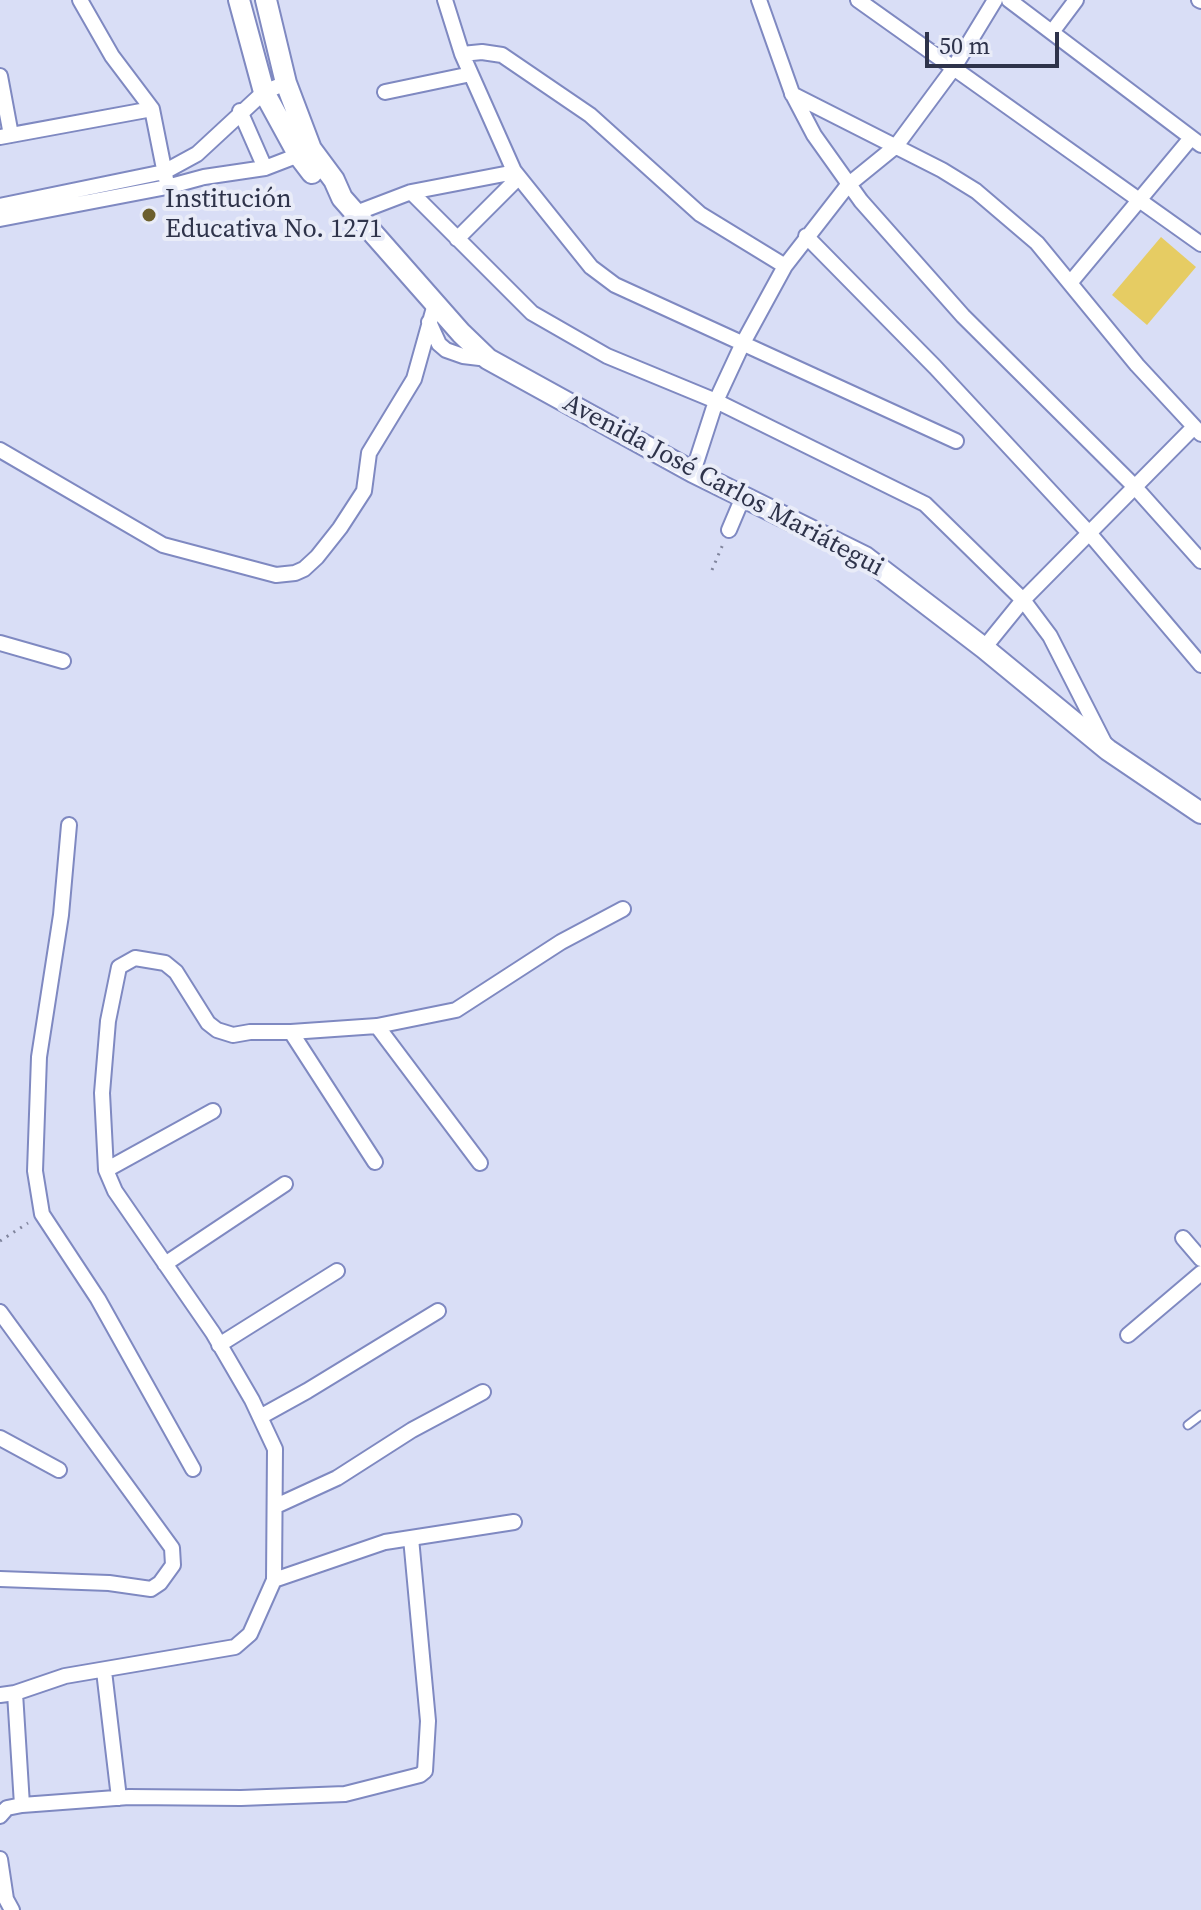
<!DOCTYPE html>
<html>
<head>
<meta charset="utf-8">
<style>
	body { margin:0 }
	#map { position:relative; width:1201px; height:1910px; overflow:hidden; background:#d9def6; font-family:"Source Serif 4",serif }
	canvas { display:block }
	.scale { position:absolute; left:925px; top:32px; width:134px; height:36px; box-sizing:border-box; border:4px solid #2e334a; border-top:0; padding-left:10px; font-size:24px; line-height:28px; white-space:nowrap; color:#2e334a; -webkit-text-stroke:6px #e9ecf8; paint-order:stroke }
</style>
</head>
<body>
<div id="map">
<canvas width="1201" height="1910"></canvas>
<div class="scale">50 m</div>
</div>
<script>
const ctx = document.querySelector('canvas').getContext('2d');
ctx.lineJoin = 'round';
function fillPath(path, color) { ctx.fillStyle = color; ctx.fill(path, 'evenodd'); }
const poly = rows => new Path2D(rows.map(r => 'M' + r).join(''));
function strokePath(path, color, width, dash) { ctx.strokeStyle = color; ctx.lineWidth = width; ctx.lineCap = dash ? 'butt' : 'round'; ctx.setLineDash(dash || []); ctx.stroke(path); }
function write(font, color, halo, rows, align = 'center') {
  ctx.font = font + ' "Source Serif 4",serif'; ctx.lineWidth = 8; ctx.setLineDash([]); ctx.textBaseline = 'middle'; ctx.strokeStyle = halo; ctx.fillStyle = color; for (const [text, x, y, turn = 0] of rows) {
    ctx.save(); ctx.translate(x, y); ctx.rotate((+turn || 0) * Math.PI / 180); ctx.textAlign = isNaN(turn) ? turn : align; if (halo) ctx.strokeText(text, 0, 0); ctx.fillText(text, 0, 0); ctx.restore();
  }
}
fillPath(poly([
	[1161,237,1196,267,1147,325,1112,295]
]), '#e6cc63');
const lane = poly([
	[1188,1425,1201,1415]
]);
const street = poly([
	[80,0,112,56,152,109,166,179],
	[445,0,462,54,514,171,591,267,615,285,956,441],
	[759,0,792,93,814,135,861,201,963,316,1134,486,1201,561],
	[858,0,1201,244],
	[1009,0,1201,145],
	[1199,0,1201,1],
	[1052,32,1076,0],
	[462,54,482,52,502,55,590,115,700,214,785,266],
	[0,76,11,135],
	[385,92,471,74],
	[792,94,942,170,976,191,1037,243,1137,365,1201,434],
	[240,111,265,168],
	[0,137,152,109],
	[411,192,532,313,607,356,716,401,925,504,1023,600,1050,636,1105,744],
	[0,206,164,172,197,154,264,92,286,83],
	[356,213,411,192,515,172],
	[0,219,167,187,204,177,265,168,304,153],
	[806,236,935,367,1090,534,1201,665],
	[457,239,518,178],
	[1070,283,1191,138],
	[429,322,439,344,446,350,463,356,488,359],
	[0,450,163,545,276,575,295,573,304,569,317,557,340,528,364,491,369,453,414,379,435,304],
	[693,472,716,401,743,343,785,266,848,185,896,146,953,69,995,0],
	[729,530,743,497],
	[0,643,63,661],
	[984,648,1023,600,1194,427],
	[69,825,61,915,39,1057,35,1171,42,1214,98,1299,193,1469],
	[377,1026,480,1163],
	[291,1032,375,1162],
	[106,1170,213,1111],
	[1183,1238,1201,1259],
	[165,1264,285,1184],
	[0,1312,172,1548,173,1565,160,1583,151,1589,109,1583,0,1579],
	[1128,1335,1201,1273],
	[219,1345,337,1271],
	[260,1417,307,1391,438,1311],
	[0,1438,59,1470],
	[276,1506,337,1478,412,1430,483,1392],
	[274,1580,385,1542,514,1522],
	[104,1671,119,1798],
	[15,1693,22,1805],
	[0,1695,15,1693,65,1676,235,1647,250,1634,274,1580,275,1449,252,1400,213,1333,115,1191,106,1170,102,1093,108,1021,119,967,135,958,165,963,176,972,208,1023,217,1030,233,1035,250,1032,291,1032,377,1026,456,1010,561,942,623,909],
	[0,1816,7,1808,22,1805,129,1797,241,1798,345,1794,420,1775,425,1771,428,1721,411,1538],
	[0,1859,6,1899,12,1910]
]);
const secondary = poly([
	[239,0,264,92,299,156,312,173],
	[266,0,286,83,311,149,334,180,342,198,461,333,488,359,693,472,865,557,984,648,1108,750,1201,813]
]);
strokePath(lane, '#7f89c1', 11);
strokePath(street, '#7f89c1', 18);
strokePath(secondary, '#7f89c1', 24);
strokePath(poly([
	[712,570,723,544],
	[0,1241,28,1223]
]), '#80859d', 3, [2, 6]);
strokePath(lane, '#fff', 7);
strokePath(street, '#fff', 14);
strokePath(secondary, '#fff', 20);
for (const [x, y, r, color] of [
	[149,215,8,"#6c5f2c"]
]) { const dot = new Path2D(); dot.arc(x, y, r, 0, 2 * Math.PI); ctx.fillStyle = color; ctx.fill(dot); strokePath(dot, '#e9ecf8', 3); }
write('26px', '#2e334a', '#e9ecf8', [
	["Institución",165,200],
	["Educativa No. 1271",165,230]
], 'left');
write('26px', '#2e334a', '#e9ecf8', [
	["Avenida José Carlos Mariátegui",723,486,28]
]);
</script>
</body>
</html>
